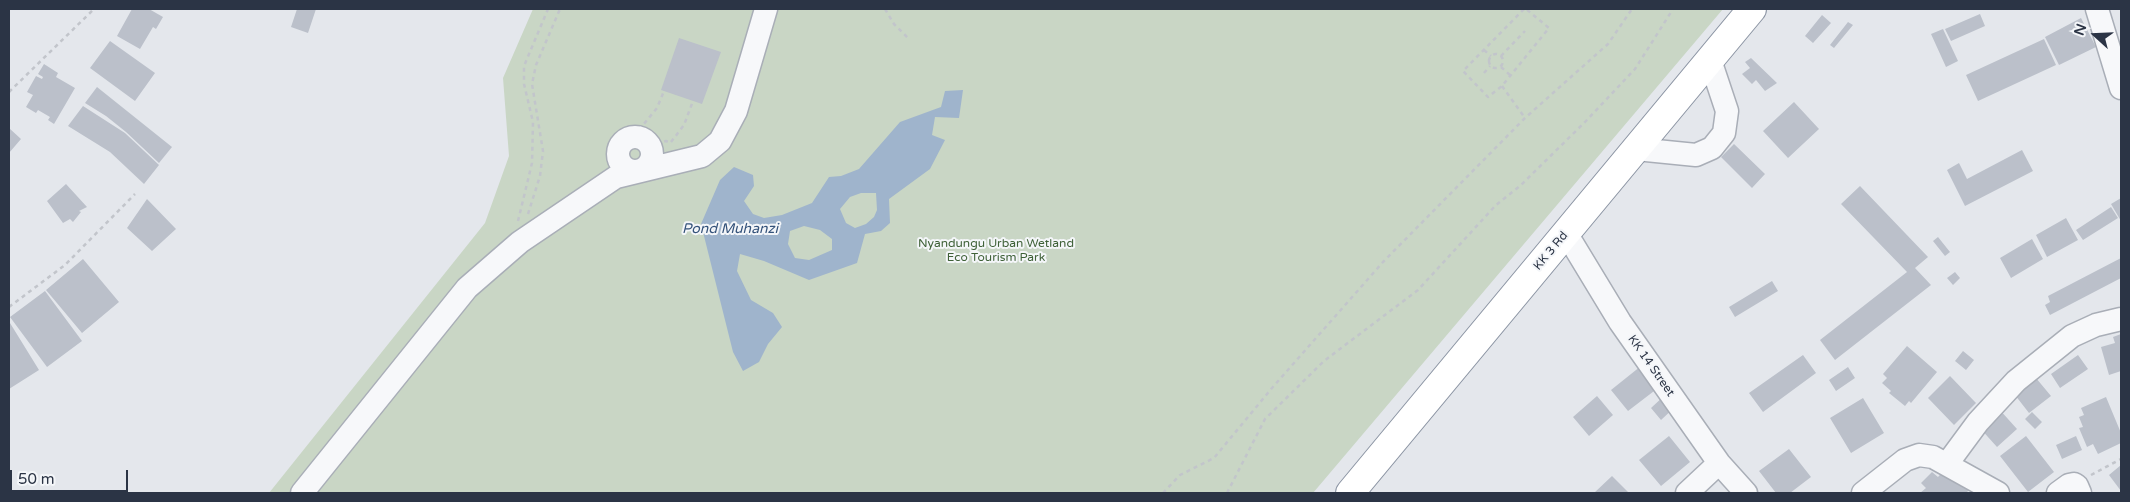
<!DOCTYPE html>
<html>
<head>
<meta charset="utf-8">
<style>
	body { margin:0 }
	#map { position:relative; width:2130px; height:502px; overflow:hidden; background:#e4e7ec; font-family:"Varela Round",sans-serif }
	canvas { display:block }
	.frame { position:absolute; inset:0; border:10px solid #2b3445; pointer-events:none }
	.north { position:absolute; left:2070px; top:10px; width:50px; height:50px; -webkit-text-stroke:4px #f4f6f9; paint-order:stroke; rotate:290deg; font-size:14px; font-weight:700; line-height:20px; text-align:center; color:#2b3445 }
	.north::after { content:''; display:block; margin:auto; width:18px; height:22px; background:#2b3445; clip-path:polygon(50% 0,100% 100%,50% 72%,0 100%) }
	.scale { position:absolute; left:10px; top:470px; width:118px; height:22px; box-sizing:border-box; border:2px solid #2b3445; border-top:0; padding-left:6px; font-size:15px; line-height:18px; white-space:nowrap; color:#2b3445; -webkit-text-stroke:4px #f4f6f9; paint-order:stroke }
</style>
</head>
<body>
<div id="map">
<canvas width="2130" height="502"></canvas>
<div class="frame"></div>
<div class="north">N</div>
<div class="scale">50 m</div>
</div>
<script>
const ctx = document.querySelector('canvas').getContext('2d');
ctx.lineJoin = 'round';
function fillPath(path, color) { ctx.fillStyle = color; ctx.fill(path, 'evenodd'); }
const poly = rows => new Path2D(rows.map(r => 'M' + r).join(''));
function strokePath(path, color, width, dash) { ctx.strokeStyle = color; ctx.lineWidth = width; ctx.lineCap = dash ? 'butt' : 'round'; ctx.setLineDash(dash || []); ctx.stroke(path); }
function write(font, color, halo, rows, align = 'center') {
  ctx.font = font + ' "Varela Round",sans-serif'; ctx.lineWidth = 4; ctx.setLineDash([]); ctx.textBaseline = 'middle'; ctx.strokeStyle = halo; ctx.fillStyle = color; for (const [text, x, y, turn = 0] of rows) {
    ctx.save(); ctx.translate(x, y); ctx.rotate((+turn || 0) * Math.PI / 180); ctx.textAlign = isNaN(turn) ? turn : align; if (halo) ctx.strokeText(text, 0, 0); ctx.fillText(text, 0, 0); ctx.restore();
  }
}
fillPath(poly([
	[533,9,1723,9,1313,493,269,493,485,223,509,156,503,78]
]), '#c9d6c5');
fillPath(poly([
	[963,90,959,118,935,117,932,135,945,140,930,169,889,199,890,223,881,231,865,234,857,263,809,280,764,261,740,254,737,271,751,300,773,313,782,327,768,344,759,362,743,371,733,352,701,224,720,180,734,167,753,175,754,186,744,201,753,214,764,218,782,215,812,203,829,177,841,176,859,169,900,122,941,107,945,91],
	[861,193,876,193,877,210,874,217,866,224,855,228,846,223,840,209,850,197],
	[804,226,820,230,832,239,832,250,809,260,795,258,788,244,790,231]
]), '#9fb4cc');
fillPath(poly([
	[132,9,149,9,163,17,156,29,153,27,140,49,117,36],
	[297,9,316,9,308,33,291,27],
	[1980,14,1985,26,1951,41,1945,29],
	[1822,15,1831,23,1813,43,1805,36],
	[2081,18,2096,47,2059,65,2045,37],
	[1848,22,1853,25,1834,48,1830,45],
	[1943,29,1958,61,1946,67,1931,34],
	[679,38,721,52,702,104,661,90],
	[2044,39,2056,65,1978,101,1966,75],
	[110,41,155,73,135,101,90,68],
	[1751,58,1777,83,1765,91,1756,80,1752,84,1742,74,1750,68,1745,62],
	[44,64,58,73,56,77,75,88,54,124,48,120,50,117,38,110,36,113,26,107,33,95,27,92,36,76,42,79,43,77,38,74],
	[97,87,172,147,159,163,126,132,106,116,85,103],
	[1794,102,1819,129,1788,158,1763,131],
	[83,106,125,133,159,165,144,184,110,152,68,126],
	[9,128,21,139,9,153],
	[1734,144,1765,174,1752,188,1721,157],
	[2022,150,2033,171,1965,206,1947,170,1959,163,1967,179],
	[66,184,87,207,79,211,81,212,73,222,70,219,63,223,47,201],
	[1860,186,1928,257,1915,268,1931,285,1835,360,1820,340,1907,272,1841,204],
	[2121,198,2121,221,2111,204],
	[147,199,176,229,152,251,127,228],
	[2111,207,2118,218,2083,240,2076,230],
	[2066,218,2078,240,2047,257,2036,235],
	[1938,237,1950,252,1945,256,1933,241],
	[2032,239,2043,259,2011,278,2000,258],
	[2121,258,2121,278,2050,315,2045,305,2050,302,2048,296],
	[83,259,119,302,82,333,46,290],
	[1955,272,1960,278,1953,285,1947,278],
	[1772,281,1778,291,1735,317,1729,307],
	[45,291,82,341,47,367,10,317],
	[10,323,39,370,9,389,9,324],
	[2121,334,2121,371,2109,375,2101,347,2115,343,2113,337],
	[1907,346,1937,372,1911,403,1909,401,1905,406,1889,393,1891,391,1882,383,1887,378,1883,374],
	[1963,351,1974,360,1966,370,1955,361],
	[1803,355,1816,373,1763,412,1749,393],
	[2078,355,2088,369,2060,388,2051,374],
	[1641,366,1658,388,1628,411,1611,390],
	[1848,367,1855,378,1836,391,1829,380],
	[1950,376,1976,403,1954,425,1928,398],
	[2036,378,2051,396,2029,413,2015,395],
	[1665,395,1675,407,1661,420,1651,408],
	[1597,396,1613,415,1589,436,1573,417],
	[2106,397,2121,433,2121,443,2098,454,2093,444,2087,447,2079,428,2083,427,2079,417,2084,415,2081,408],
	[1863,398,1884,433,1851,453,1830,418],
	[1999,409,2017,429,1997,447,1979,427],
	[2032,412,2042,422,2035,429,2025,419],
	[1669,436,1690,462,1661,486,1639,460],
	[2026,436,2054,472,2028,492,2000,456],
	[2076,436,2082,450,2062,459,2056,445],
	[1789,449,1811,477,1790,493,1776,493,1759,471],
	[2121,465,2121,491,2109,475],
	[1946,468,1969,490,1966,493,1920,493,1926,488,1921,483,1932,472,1938,477],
	[1612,476,1629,493,1594,493]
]), '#bbc0ca');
const minor = poly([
	[2097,9,2121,88],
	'618 154a17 17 0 1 1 34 0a17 17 0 1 1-34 0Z',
	[1636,149,1696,155,1712,148,1724,133,1727,111,1710,60],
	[1566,233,1620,322,1719,463,1746,493],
	[1947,464,1978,422,2016,381,2072,336,2096,325,2121,319],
	[302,493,467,288,520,242,616,177,702,156,720,141,736,111,766,9],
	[1687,493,1719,463],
	[1863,493,1905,460,1919,455,1933,457,1998,493],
	[2058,493,2069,485,2074,484,2077,486,2080,493]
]);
const highway = poly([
	[1350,493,1752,9]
]);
strokePath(minor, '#a9aeb7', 25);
strokePath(highway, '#8b94a3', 30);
strokePath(poly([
	[885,9,894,24,909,39],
	[1524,9,1463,71,1488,97,1502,86,1549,28,1526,9],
	[1484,50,1491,56],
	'1489 61a7 7 0 1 1 14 0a7 7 0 1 1-14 0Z',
	[1501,56,1525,31],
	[1501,67,1510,75],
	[1484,73,1490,66],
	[1502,86,1525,118],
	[9,92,94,9],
	[634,136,657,108,664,91],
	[671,142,684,125,693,101],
	[649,143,655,145,666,141,671,143],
	[528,214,540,176,543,151,532,84,536,65,560,9],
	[518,221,532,163,533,122,524,84,524,66,548,9],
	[9,307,65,265,135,194],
	[2091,475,2121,459],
	[1163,493,1180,475,1214,458,1272,388,1383,262,1525,118,1608,44,1632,9],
	[1227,493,1265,419,1324,361,1418,290,1496,205,1521,185,1585,122,1635,69,1673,9]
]), '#c2c5cb', 2.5, [4, 4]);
strokePath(minor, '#f7f8fa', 22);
strokePath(highway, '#fff', 28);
write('12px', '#3f6138', '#f4f6f9', [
	["Nyandungu Urban Wetland",996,244],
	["Eco Tourism Park",996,258]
]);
write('12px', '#2b3445', '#f4f6f9', [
	["KK 3 Rd",1551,251,-50],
	["KK 14 Street",1651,366,55]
]);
write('italic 14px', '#34527a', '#f4f6f9', [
	["Pond Muhanzi",730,229]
]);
</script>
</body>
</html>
